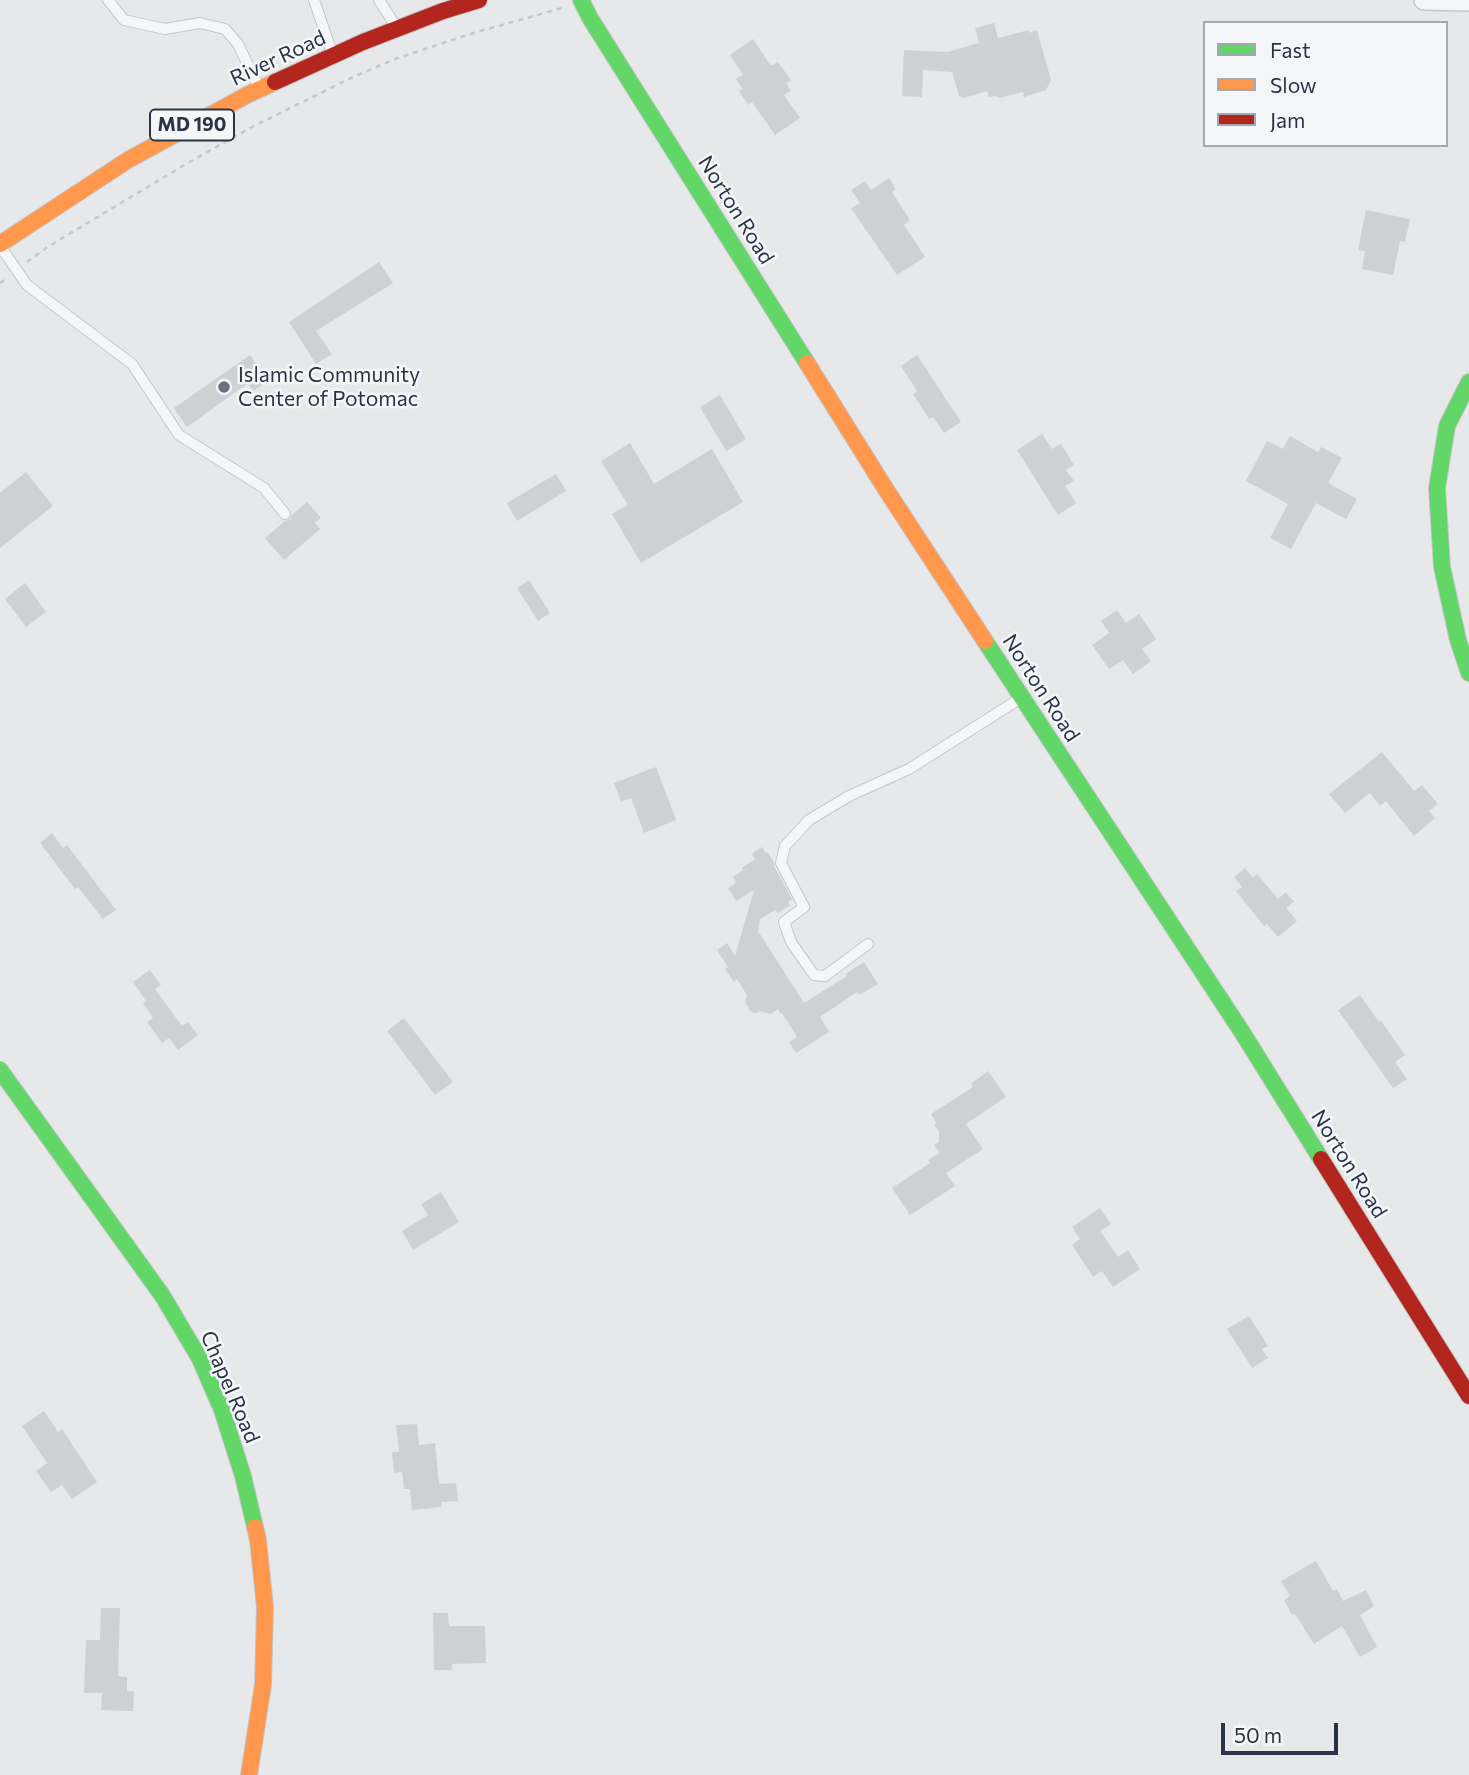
<!DOCTYPE html>
<html>
<head>
<meta charset="utf-8">
<style>
	body { margin:0 }
	#map { position:relative; width:1469px; height:1775px; overflow:hidden; background:#e6e8ea; font-family:Commissioner,sans-serif }
	canvas { display:block }
	.legend { position:absolute; left:1203px; top:21px; width:245px; height:126px; box-sizing:border-box; background:#f4f6f9; border:2px solid #a4a8b1; margin:0; padding:9px 12px; list-style:none; font-size:21px; color:#2b3445 }
	.legend li { display:flex; align-items:center; gap:14px; height:35px }
	.legend b { width:35px; border:2px solid #a4a8b1 }
	.scale { position:absolute; left:1221px; top:1723px; width:117px; height:32px; box-sizing:border-box; border:4px solid #2b3445; border-top:0; padding-left:9px; font-size:21px; line-height:24px; white-space:nowrap; color:#2b3445; -webkit-text-stroke:5px #f4f6f9; paint-order:stroke }
</style>
</head>
<body>
<div id="map">
<canvas width="1469" height="1775"></canvas>
<ul class="legend">
<li><b style="height:9px;background:#63d668"></b>Fast</li>
<li><b style="height:9px;background:#ff974d"></b>Slow</li>
<li><b style="height:9px;background:#b3261e"></b>Jam</li>
</ul>
<div class="scale">50 m</div>
</div>
<script>
const ctx = document.querySelector('canvas').getContext('2d');
ctx.lineJoin = 'round';
function fillPath(path, color) { ctx.fillStyle = color; ctx.fill(path, 'evenodd'); }
const poly = rows => new Path2D(rows.map(r => 'M' + r).join(''));
function strokePath(path, color, width, dash) { ctx.strokeStyle = color; ctx.lineWidth = width; ctx.lineCap = dash ? 'butt' : 'round'; ctx.setLineDash(dash || []); ctx.stroke(path); }
function write(font, color, halo, rows, align = 'center') {
  ctx.font = font + ' Commissioner,sans-serif'; ctx.lineWidth = 5; ctx.setLineDash([]); ctx.textBaseline = 'middle'; ctx.strokeStyle = halo; ctx.fillStyle = color; for (const [text, x, y, turn = 0] of rows) {
    ctx.save(); ctx.translate(x, y); ctx.rotate((+turn || 0) * Math.PI / 180); ctx.textAlign = isNaN(turn) ? turn : align; if (halo) ctx.strokeText(text, 0, 0); ctx.fillText(text, 0, 0); ctx.restore();
  }
}
fillPath(poly([
	[994,23,998,38,1029,30,1029,33,1037,30,1051,80,1046,90,1024,97,1023,92,1000,98,995,96,989,97,987,91,964,98,959,96,952,72,923,70,922,97,902,96,904,50,948,52,975,44,979,43,975,28],
	[753,39,771,66,778,62,791,80,786,83,791,91,784,95,800,118,775,135,752,102,748,105,739,91,743,89,736,79,743,75,730,55],
	[889,178,896,189,892,192,910,220,904,225,925,257,897,275,851,208,860,203,851,190,865,181,871,190],
	[1366,210,1410,219,1405,242,1400,241,1393,275,1362,269,1365,251,1358,250],
	[379,262,393,283,316,331,332,354,316,364,289,322],
	[250,355,268,381,253,391,248,383,187,427,174,408],
	[917,355,961,422,944,433,933,417,929,419,913,394,917,391,901,366],
	[720,395,746,439,726,451,700,407],
	[1042,434,1052,449,1061,444,1074,465,1066,470,1074,481,1065,486,1076,503,1058,515,1017,450],
	[1290,436,1318,452,1321,447,1342,458,1328,483,1357,499,1346,519,1316,503,1291,549,1270,538,1288,504,1246,481,1267,441,1283,449],
	[630,443,654,484,712,449,743,502,641,563,612,514,628,505,601,461],
	[26,472,53,506,0,548,0,493],
	[556,474,566,491,517,521,507,503],
	[307,502,321,518,315,523,320,529,284,560,265,538,285,521,290,519,292,515],
	[529,580,550,613,538,621,517,588],
	[25,583,46,612,26,627,5,599],
	[1117,610,1126,623,1139,614,1156,639,1142,649,1151,661,1133,674,1123,660,1109,669,1092,645,1109,633,1101,621],
	[1382,752,1414,791,1422,785,1438,804,1429,811,1435,818,1414,836,1386,801,1380,806,1370,793,1345,813,1329,794],
	[656,767,676,820,644,833,631,798,621,802,614,783],
	[52,833,63,848,67,845,116,910,103,919,78,887,75,889,40,843],
	[762,847,766,853,767,852,774,862,774,866,792,899,788,902,790,905,778,913,775,910,760,919,758,931,804,1003,847,976,845,974,864,962,878,984,859,995,857,992,820,1017,829,1032,796,1053,789,1042,797,1037,782,1013,781,1014,778,1009,770,1014,760,1011,757,1013,751,1012,745,1002,747,995,737,979,734,982,725,969,728,967,717,950,727,943,735,956,754,890,736,901,728,888,736,883,733,877,743,870,742,868,755,859,752,854],
	[1245,868,1253,878,1257,874,1278,899,1286,892,1294,902,1286,908,1297,921,1278,937,1267,924,1264,926,1236,891,1242,887,1234,877],
	[150,970,161,985,155,989,182,1026,188,1022,198,1035,178,1050,169,1038,162,1043,147,1022,153,1018,143,1003,146,1001,133,982],
	[1360,995,1379,1022,1381,1021,1405,1055,1395,1062,1407,1079,1393,1088,1338,1010],
	[404,1018,453,1082,435,1095,387,1031],
	[988,1071,1006,1097,966,1124,983,1149,946,1173,955,1186,910,1215,892,1188,930,1163,928,1160,940,1153,934,1145,939,1142,939,1131,934,1125,936,1123,931,1114,973,1087,971,1084],
	[441,1192,459,1222,413,1250,402,1231,428,1215,421,1204],
	[1100,1208,1111,1224,1100,1231,1118,1257,1128,1250,1140,1269,1113,1287,1102,1271,1093,1277,1072,1245,1080,1239,1072,1227],
	[1249,1316,1268,1346,1262,1349,1268,1358,1252,1368,1227,1329],
	[44,1411,58,1432,62,1429,97,1482,72,1499,62,1485,51,1492,36,1471,47,1463,22,1426],
	[417,1424,419,1445,435,1443,439,1484,456,1483,458,1501,441,1502,442,1507,412,1510,410,1489,404,1489,402,1472,394,1473,392,1452,399,1452,396,1425],
	[1316,1561,1333,1591,1337,1589,1343,1601,1366,1590,1374,1606,1360,1615,1377,1647,1360,1657,1342,1626,1314,1644,1295,1614,1292,1615,1284,1600,1290,1596,1281,1581],
	[101,1608,120,1608,118,1676,127,1677,127,1691,134,1691,133,1711,101,1710,102,1693,84,1693,86,1640,100,1640],
	[433,1613,448,1613,449,1626,485,1626,486,1663,452,1664,452,1670,434,1670]
]), '#ced0d3');
const lane = poly([
	[108,0,124,20,165,29,200,23,225,29,238,44,258,86],
	[314,0,332,53],
	[379,0,395,25],
	[0,246,27,285,132,364,179,435,264,488,285,514],
	[868,944,825,976,814,975,791,942,784,922,804,907,781,863,785,846,809,820,849,796,909,769,1021,698]
]);
const street = poly([
	[1424,0,1469,1]
]);
const fast = poly([
	[581,0,590,18,807,363],
	[1469,382,1447,426,1437,488,1442,567,1458,640,1469,673],
	[985,641,1242,1032,1321,1159],
	[0,1070,162,1295,200,1359,222,1410,243,1476,255,1527]
]);
const slow = poly([
	[0,244,128,160,247,95,275,82],
	[807,363,885,488,985,641],
	[249,1775,263,1685,265,1607,258,1540,255,1527]
]);
const jam = poly([
	[275,82,363,42,443,11,479,0],
	[1321,1159,1469,1396]
]);
strokePath(lane, '#c4c6c8', 12);
strokePath(street, '#c4c6c8', 22);
strokePath(fast, '#c4c6c8', 18);
strokePath(slow, '#c4c6c8', 18);
strokePath(jam, '#c4c6c8', 18);
strokePath(poly([
	[27,262,49,246,186,164,250,128,355,76,395,59,470,34,562,8],
	[0,283,8,277]
]), '#c5c6ca', 2.5, [5, 5]);
strokePath(lane, '#f5f6f7', 10);
strokePath(street, '#f5f6f7', 19);
strokePath(fast, '#63d668', 16);
strokePath(slow, '#ff974d', 16);
strokePath(jam, '#b3261e', 16);
for (const [x, y, r, color] of [
	[224,387,7,"#6c737f"]
]) { const dot = new Path2D(); dot.arc(x, y, r, 0, 2 * Math.PI); ctx.fillStyle = color; ctx.fill(dot); strokePath(dot, '#f4f6f9', 2.5); }
for (const [x, y, w] of [
	[192,125,84]
]) { const box = new Path2D(); box.roundRect(x - w / 2, y - 15.5, w, 31, 5); ctx.fillStyle = '#f4f6f9'; ctx.fill(box); strokePath(box, '#2b3445', 2); }
write('bold 19px', '#2b3445', null, [
	["MD 190",192,125]
]);
write('21px', '#2b3445', '#f4f6f9', [
	["River Road",278,58,-25],
	["Norton Road",736,210,58],
	["Norton Road",1041,688,57],
	["Norton Road",1349,1164,58],
	["Chapel Road",230,1387,67]
]);
write('21px', '#2b3445', '#f4f6f9', [
	["Islamic Community",238,375],
	["Center of Potomac",238,399]
], 'left');
</script>
</body>
</html>
